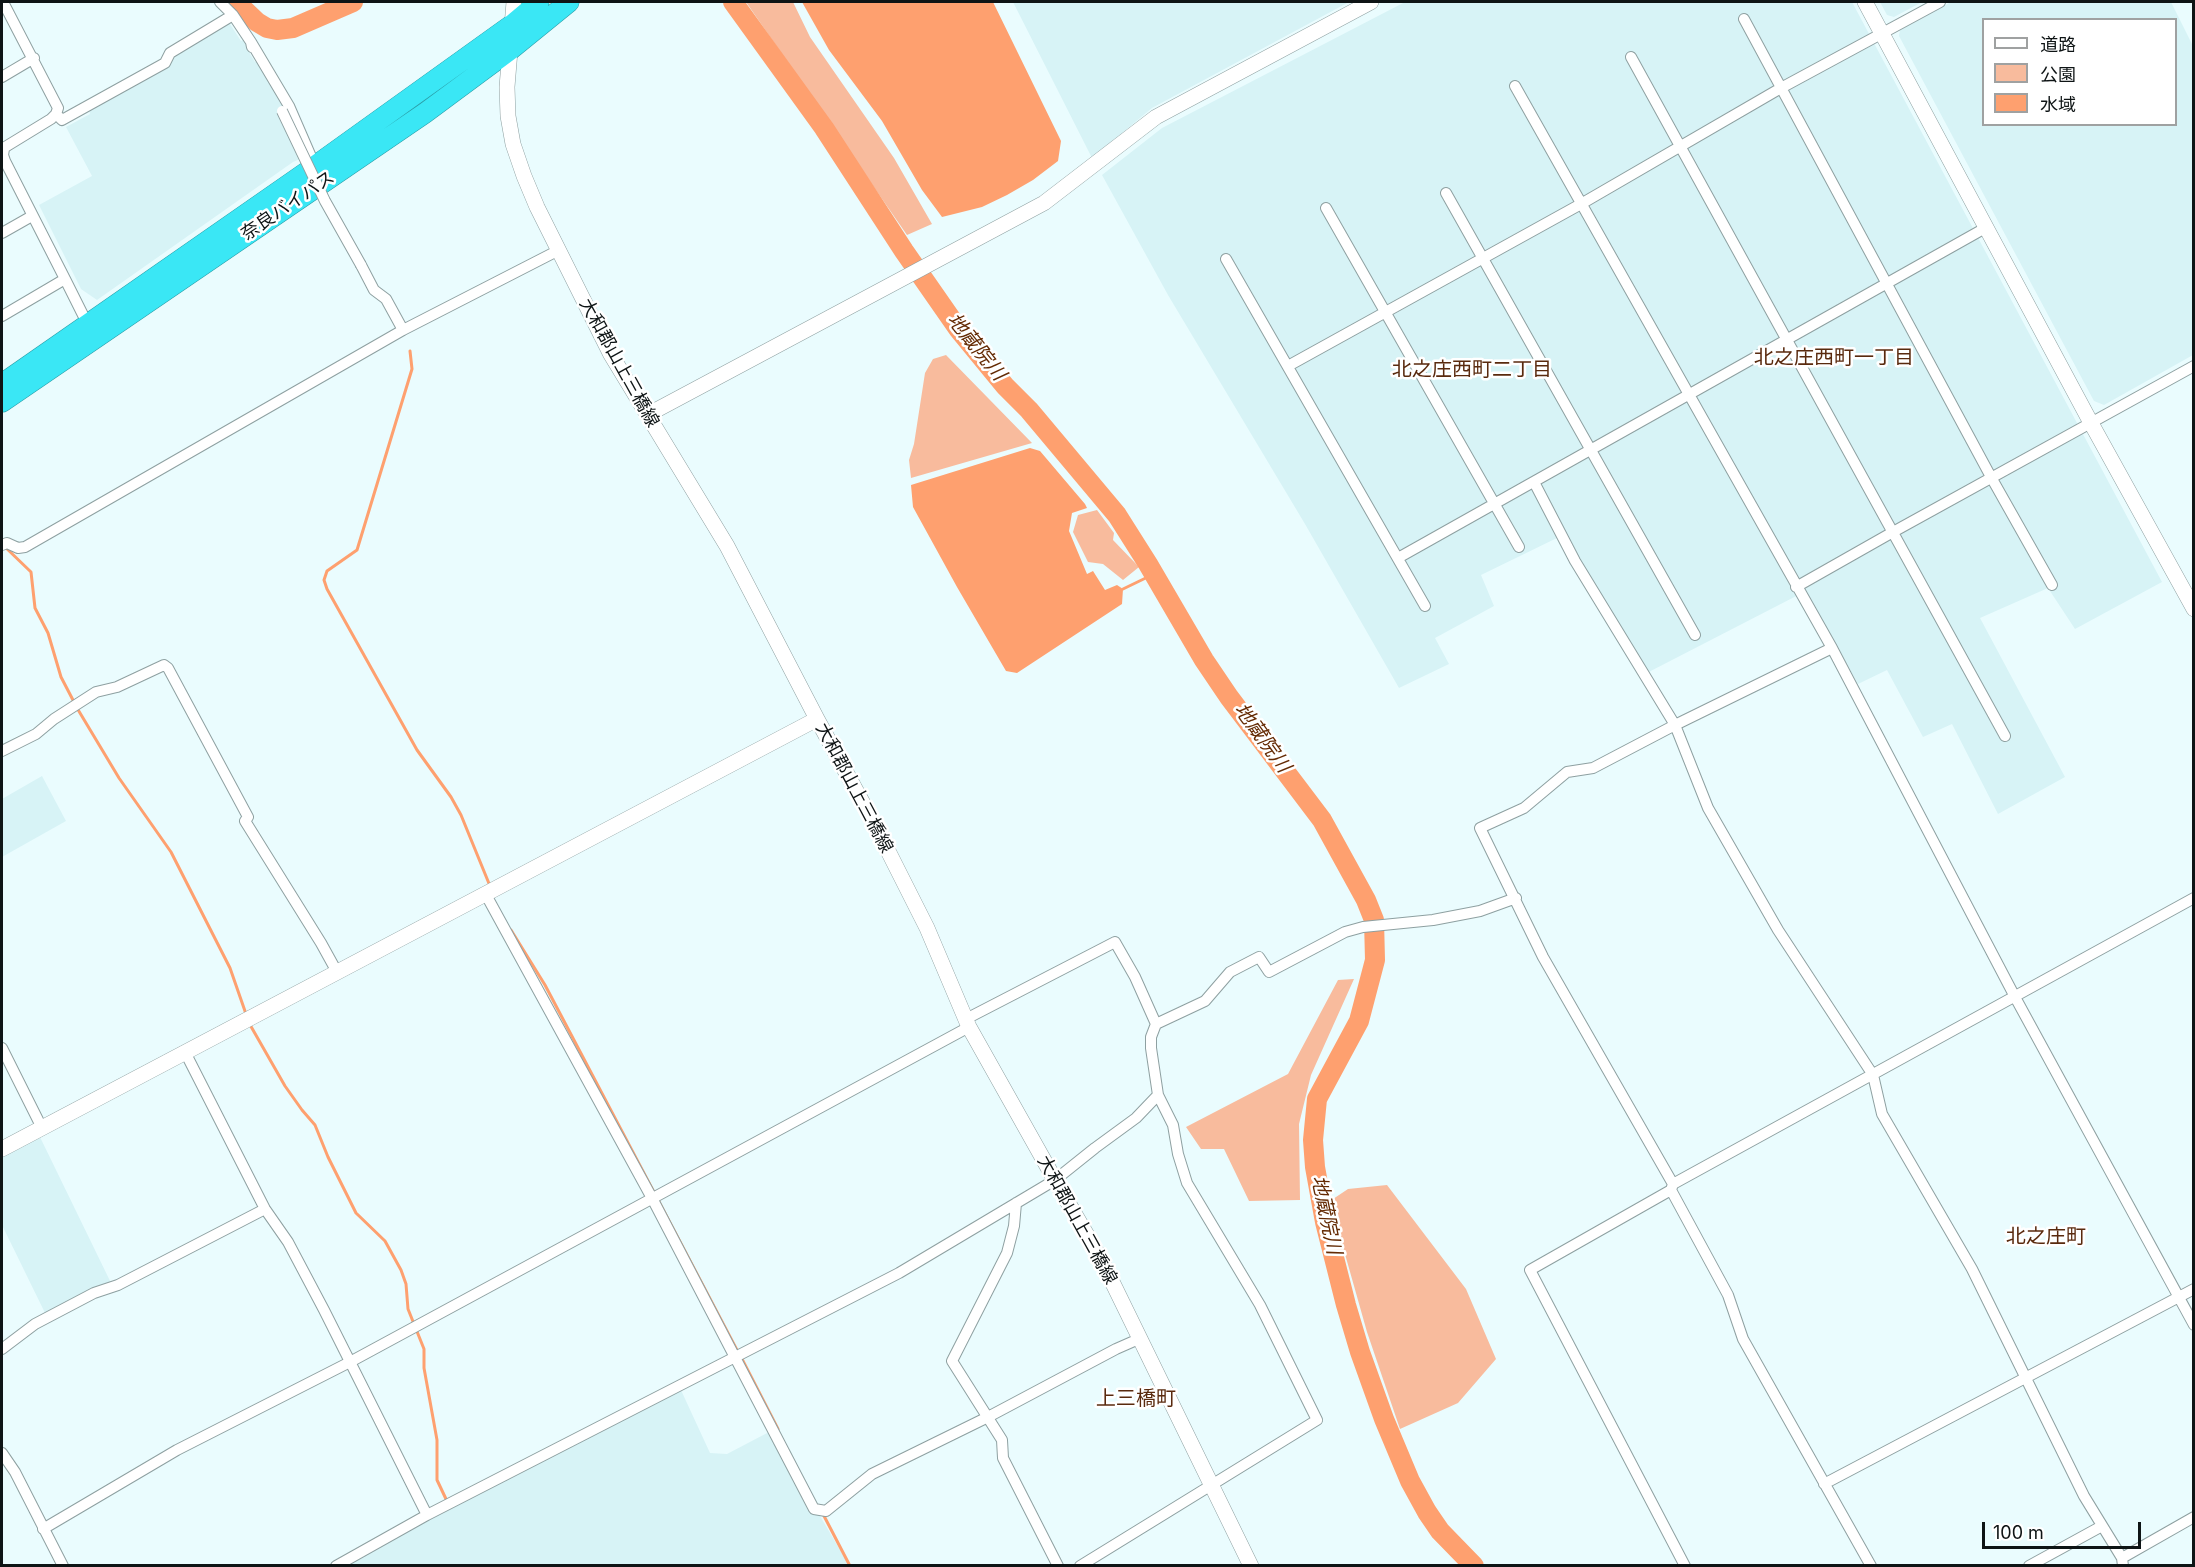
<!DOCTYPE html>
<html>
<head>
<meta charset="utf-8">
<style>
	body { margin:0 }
	#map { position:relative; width:2195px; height:1567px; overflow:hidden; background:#eafcfe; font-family:Inter,"Noto Sans JP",sans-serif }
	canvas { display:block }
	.frame { position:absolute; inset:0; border:3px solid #0e1415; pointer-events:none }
	.legend { position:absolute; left:1982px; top:18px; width:195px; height:108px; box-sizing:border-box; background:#fff; border:2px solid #9fa1a1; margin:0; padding:8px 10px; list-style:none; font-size:18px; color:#0e1415 }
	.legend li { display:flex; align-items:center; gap:12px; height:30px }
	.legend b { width:30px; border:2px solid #9fa1a1 }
	.scale { position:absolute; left:1982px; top:1522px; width:159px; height:27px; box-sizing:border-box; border:3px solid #0e1415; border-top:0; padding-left:8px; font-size:18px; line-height:21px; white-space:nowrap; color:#0e1415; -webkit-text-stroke:4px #fff; paint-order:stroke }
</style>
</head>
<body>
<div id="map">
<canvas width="2195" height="1567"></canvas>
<div class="frame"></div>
<ul class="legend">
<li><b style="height:8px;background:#fff"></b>道路</li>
<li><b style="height:16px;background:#f8bb9d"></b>公園</li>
<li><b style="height:16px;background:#fea06f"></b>水域</li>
</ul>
<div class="scale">100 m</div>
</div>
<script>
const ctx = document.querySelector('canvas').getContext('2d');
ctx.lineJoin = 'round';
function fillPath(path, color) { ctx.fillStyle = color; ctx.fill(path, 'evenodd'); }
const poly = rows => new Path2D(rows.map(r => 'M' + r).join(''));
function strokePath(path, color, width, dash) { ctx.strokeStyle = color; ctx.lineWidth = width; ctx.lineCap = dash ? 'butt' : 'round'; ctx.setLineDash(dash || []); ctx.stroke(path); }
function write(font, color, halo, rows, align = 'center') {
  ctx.font = font + ' Inter,"Noto Sans JP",sans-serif'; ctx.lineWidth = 5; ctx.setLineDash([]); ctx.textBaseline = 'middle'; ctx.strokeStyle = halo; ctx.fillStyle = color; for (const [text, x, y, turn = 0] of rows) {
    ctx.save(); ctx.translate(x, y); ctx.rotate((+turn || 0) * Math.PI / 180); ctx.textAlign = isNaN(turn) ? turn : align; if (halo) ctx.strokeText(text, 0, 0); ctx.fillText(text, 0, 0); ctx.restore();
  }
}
fillPath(poly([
	[1013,2,1349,2,1152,108,1092,158],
	[1405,2,1852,2,2162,582,2075,629,2048,588,1980,618,2065,777,1998,814,1952,724,1923,737,1887,670,1858,684,1806,591,1641,676,1559,537,1481,575,1494,606,1435,638,1449,664,1399,688,1305,524,1168,295,1102,175,1162,128],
	[1880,2,1922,2,1894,17,1887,15],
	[1951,2,2171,2,2193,46,2193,355,2104,405,2094,401,1899,36,1900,30],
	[1984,20,2176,20,2176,124,1984,124],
	[228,21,241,41,246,38,250,54,255,62,257,62,286,109,307,156,293,162,97,300,81,289,39,205,92,176,66,127,90,114,89,108,170,55],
	[42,776,66,821,2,857,2,799],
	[39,1135,112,1285,46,1315,2,1225,2,1155],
	[680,1388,710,1453,727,1454,769,1432,809,1507,820,1516,849,1565,342,1566]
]), '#d7f3f6');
fillPath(poly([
	[746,2,793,2,810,37,894,158,932,224,907,235],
	[946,355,1032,443,911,478,909,460,914,444,925,373,933,359],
	[1097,510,1114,533,1113,540,1139,567,1123,580,1103,564,1088,562,1073,532,1078,515],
	[1354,979,1311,1075,1299,1124,1300,1200,1249,1201,1224,1149,1201,1149,1186,1127,1288,1074,1338,980],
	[1387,1185,1466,1289,1496,1359,1458,1403,1400,1429,1367,1332,1330,1201,1348,1189]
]), '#f8bb9d');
fillPath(poly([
	[802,2,993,2,1061,141,1058,161,1033,180,1007,195,982,207,942,217,922,190,882,121,829,50],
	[1030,448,1040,451,1085,504,1087,508,1072,513,1069,531,1087,574,1093,571,1105,590,1117,585,1123,589,1122,604,1017,673,1006,671,957,587,913,507,911,485]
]), '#fea06f');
strokePath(poly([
	[410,351,412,369,357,550,327,571,324,580,327,589,417,750,451,797,461,815,490,886],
	[4,546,31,572,35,608,48,633,61,677,74,702],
	[1123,589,1154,574],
	[77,708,119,778,171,852,230,968,246,1014],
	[511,930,545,985,738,1352],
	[249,1023,285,1086,302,1110,315,1125,328,1157,356,1213,385,1241,401,1270,406,1284,408,1309,424,1349,424,1368,437,1440,437,1480,446,1499],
	[741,1357,778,1429],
	[823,1514,850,1566]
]), '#fea06f', 3);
strokePath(poly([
	[236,2,257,22,267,28,277,30,293,28,353,2],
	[733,2,824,128,904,251,959,330,1005,386,1029,410,1117,515,1148,564,1204,660,1229,697,1322,820,1366,900,1374,920,1375,960,1359,1021,1317,1099,1313,1140,1315,1167,1325,1222,1346,1305,1360,1352,1384,1419,1410,1481,1427,1512,1440,1531,1474,1566]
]), '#fea06f', 20);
const street = poly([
	[220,2,233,15,251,42,252,47],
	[1744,19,1991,477,2052,585],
	[251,42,289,106,315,166],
	[1631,57,2005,736],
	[2,77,34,58],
	[1515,86,1832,648,2015,997,2194,1325],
	[56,114,62,120,165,63,170,53,233,15],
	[2,149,51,119,56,114,58,108,3,2],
	[4,149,3,155,5,161,65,279],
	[1446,193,1695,635],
	[1326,208,1519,547],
	[2,233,32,216],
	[1226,259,1425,606],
	[361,265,374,290,386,299,403,330],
	[2,316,65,279,88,325],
	[1288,366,1581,204,1781,88,1940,2],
	[1534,482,1575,561,1675,725,1593,768,1567,772,1524,808,1480,828,1543,957,1673,1184,1671,1190,1728,1295,1743,1339,1871,1566],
	[2,545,7,543,18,548,25,547,403,330,559,250],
	[1398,558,1987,227],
	[1796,587,1893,532,2194,366],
	[1832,648,1675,725,1708,808,1778,930,1873,1075,1882,1114,1972,1269,2084,1496,2122,1558,2123,1566],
	[2,751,36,734,54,719,96,692,117,687,164,665,168,668,248,817,245,821,321,943,337,972],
	[485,893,653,1200,814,1509,826,1511,872,1474,988,1417,1116,1349,1141,1338],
	[966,1019,1115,942,1135,977,1156,1024,1151,1037,1151,1048,1158,1095,1173,1125,1178,1154,1187,1183,1260,1305,1317,1420,1080,1566],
	[1156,1024,1205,1001,1230,972,1259,957,1269,972,1345,932,1363,927,1433,920,1480,911,1516,898],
	[2,1048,42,1128],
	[185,1052,265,1209,288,1242,324,1310,427,1515],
	[1673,1184,2194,898],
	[1671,1190,1530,1270,1685,1566],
	[1016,1203,1014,1226,1007,1253,952,1361,1002,1440,1003,1458,1058,1566],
	[2,1349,35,1324,94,1293,118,1285,265,1209],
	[2,1453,15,1472,63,1566],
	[1824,1484,2194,1289],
	[43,1529,177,1450,350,1362,969,1027],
	[2122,1558,2194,1517],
	[336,1566,427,1515,899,1273,1055,1180,1095,1148,1136,1118,1158,1095],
	[2029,1566,2102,1526]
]);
const secondary = poly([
	[514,2,507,87,508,116,513,144,524,176,537,207,610,353,727,546,817,719,877,829,927,928,969,1027,1055,1180,1102,1261,1251,1566],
	[1865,2,2091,423,2194,609],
	[647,415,1044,203,1156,117,1371,2],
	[2,1149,817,719]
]);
const highway = poly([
	[2,384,315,166,513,24,539,2],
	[2,402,425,113,510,50,569,2]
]);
strokePath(street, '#8ea0a1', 12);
strokePath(secondary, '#8ea0a1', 16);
strokePath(highway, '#2b9da7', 21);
strokePath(street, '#fff', 10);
strokePath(secondary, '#fff', 15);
strokePath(highway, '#3ae7f5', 20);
const streetBridge = poly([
	[282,111,325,201,361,265]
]);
strokePath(streetBridge, '#8ea0a1', 12, []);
strokePath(streetBridge, '#fff', 10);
write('18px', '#0e1415', '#fff', [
	["奈良バイパス",288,206,-34],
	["大和郡山上三橋線",619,363,61],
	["大和郡山上三橋線",854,788,62],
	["大和郡山上三橋線",1077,1220,61]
]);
write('italic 20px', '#642a03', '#fff', [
	["地蔵院川",976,347,51],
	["地蔵院川",1262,738,54],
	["地蔵院川",1326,1215,78]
]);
write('20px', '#592a0e', '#fff', [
	["北之庄西町一丁目",1834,358],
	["北之庄西町二丁目",1472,370],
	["北之庄町",2046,1237],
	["上三橋町",1136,1399]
]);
</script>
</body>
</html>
